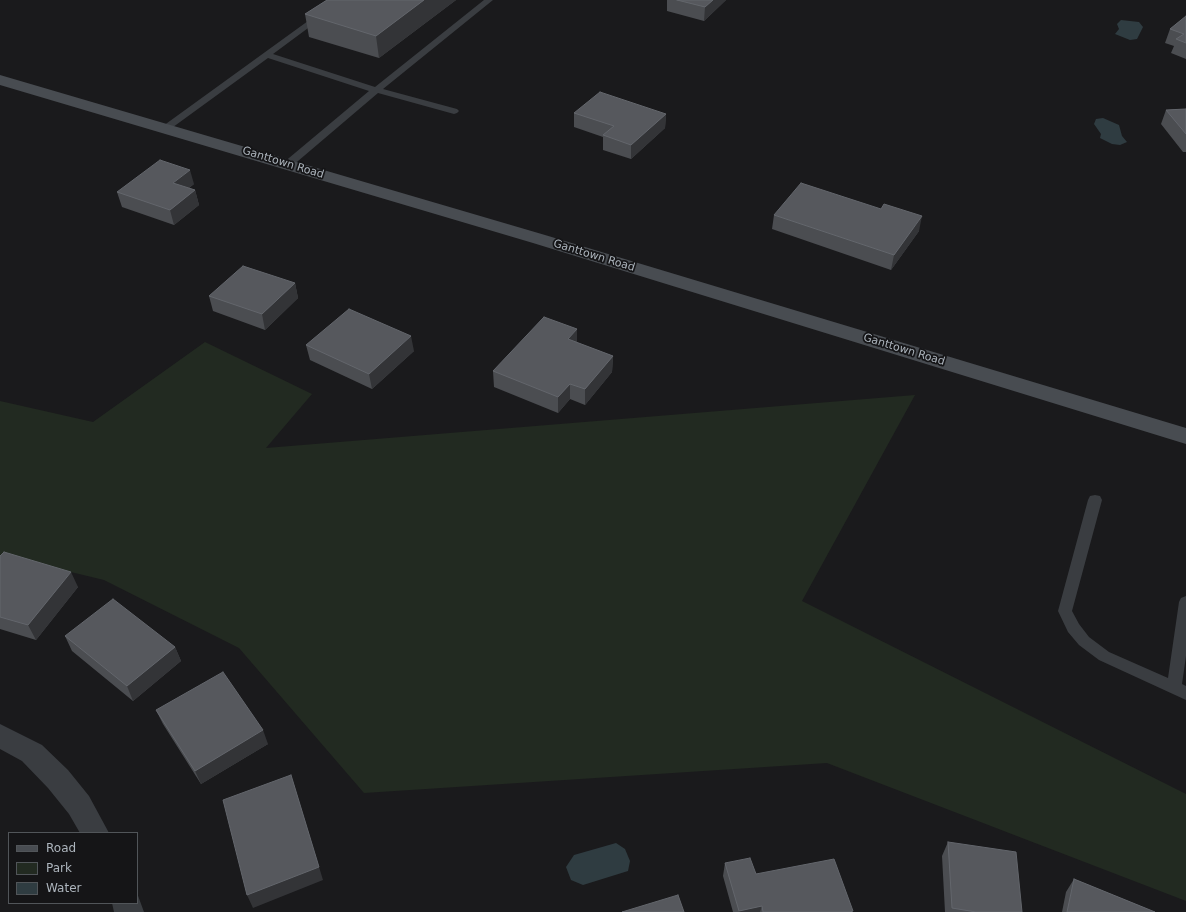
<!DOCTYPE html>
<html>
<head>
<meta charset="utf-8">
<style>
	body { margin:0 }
	#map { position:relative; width:1186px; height:912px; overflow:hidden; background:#1a1a1c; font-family:"DejaVu Sans",sans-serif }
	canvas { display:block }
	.legend { position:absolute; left:8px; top:832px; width:130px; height:72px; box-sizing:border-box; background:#151517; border:1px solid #515559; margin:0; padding:5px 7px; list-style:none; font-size:12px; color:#acb4bc }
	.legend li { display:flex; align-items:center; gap:8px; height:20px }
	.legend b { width:20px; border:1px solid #515559 }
</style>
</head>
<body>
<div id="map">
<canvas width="1186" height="912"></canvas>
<ul class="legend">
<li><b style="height:5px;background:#484c51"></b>Road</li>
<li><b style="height:11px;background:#222a21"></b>Park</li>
<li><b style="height:11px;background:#2f3c41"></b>Water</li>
</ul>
</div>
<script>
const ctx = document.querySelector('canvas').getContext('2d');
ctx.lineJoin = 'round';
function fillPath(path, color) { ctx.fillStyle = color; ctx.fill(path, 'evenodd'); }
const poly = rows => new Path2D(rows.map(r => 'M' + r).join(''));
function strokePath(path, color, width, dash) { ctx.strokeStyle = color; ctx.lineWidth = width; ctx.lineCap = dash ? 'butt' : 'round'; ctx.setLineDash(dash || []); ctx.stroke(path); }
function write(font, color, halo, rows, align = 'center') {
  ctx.font = font + ' "DejaVu Sans",sans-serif'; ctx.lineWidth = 3.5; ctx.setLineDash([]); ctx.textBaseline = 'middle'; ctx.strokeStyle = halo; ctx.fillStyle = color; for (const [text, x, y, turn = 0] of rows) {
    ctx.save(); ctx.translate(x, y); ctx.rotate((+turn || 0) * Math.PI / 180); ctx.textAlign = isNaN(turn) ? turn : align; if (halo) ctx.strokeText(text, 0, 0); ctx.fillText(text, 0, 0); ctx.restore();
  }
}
fillPath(poly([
	[205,342,312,394,266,448,915,395,802,601,1186,794,1186,901,827,763,364,793,239,648,104,580,0,555,0,401,93,422]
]), '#222a21');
fillPath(poly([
	[1121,20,1139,22,1143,27,1137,39,1130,40,1115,34,1119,29,1117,24],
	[1103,118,1119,125,1122,136,1127,142,1120,145,1112,144,1100,138,1101,134,1094,124,1096,119],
	[616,843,625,849,630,861,628,871,583,885,571,880,566,867,574,855]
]), '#2f3c41');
fillPath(poly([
	[337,0,346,0,273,54,375,87,484,0,493,0,383,89,457,109,459,111,457,113,454,114,378,93,291,167,283,167,282,165,283,163,369,91,268,58,169,130,163,130,161,128,163,126,337,0],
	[1095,495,1100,496,1102,500,1072,611,1079,624,1089,637,1109,652,1168,678,1179,602,1181,598,1186,596,1186,656,1182,684,1186,686,1186,700,1099,660,1079,645,1068,632,1058,611,1088,500,1090,496,1095,495]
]), '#3a3d41');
fillPath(poly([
	[0,724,42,745,68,770,89,796,109,833,80,833,69,814,48,788,22,761,0,749,0,724],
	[137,893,144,912,114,912,112,903,137,903,137,893]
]), '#3a3d41');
fillPath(poly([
	[0,75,545,235,1186,428,1186,444,533,243,0,85,0,75]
]), '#484c51');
fillPath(poly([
	[327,0,456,0,379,58,309,37,305,14],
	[667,0,726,0,704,21,667,11],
	[1186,16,1186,59,1171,53,1174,46,1165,43,1170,29],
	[1186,109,1186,152,1183,152,1161,124,1166,110],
	[574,113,666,114,665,128,631,159,603,150,603,137,574,127],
	[194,184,189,188,195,190,199,205,174,225,122,207,117,192],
	[881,209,919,231,891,270,772,229,774,215],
	[295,283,298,298,265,330,213,311,209,296],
	[577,343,613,356,612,372,585,405,570,399,558,413,494,387,493,371],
	[306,345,414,351,372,389,310,360],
	[0,556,78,587,36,640,0,629],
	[65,636,175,647,181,661,133,701,72,651],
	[156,710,268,744,201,784,163,724],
	[948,842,1022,912,945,912,942,856],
	[725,863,756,874,853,912,733,912,723,876],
	[1074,879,1155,912,1062,912,1066,892]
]), '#4b4d51');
fillPath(poly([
	[424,0,456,0,379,58,376,36],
	[713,0,726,0,704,21,705,7],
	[666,114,665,128,631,159,631,145],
	[190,170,194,184,177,197,173,183],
	[195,190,199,205,174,225,170,210],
	[922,216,919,231,891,270,894,255],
	[295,283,298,298,265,330,262,314],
	[577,329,577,344,568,339],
	[411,336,414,351,372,389,369,374],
	[613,356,612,372,585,405,585,389],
	[570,384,570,399,558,413,558,397],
	[71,572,78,587,36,640,28,625],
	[175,647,181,661,133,701,127,686],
	[263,730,268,744,201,784,195,771],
	[291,775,323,880,253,908,247,895],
	[762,906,760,912,739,912,739,911]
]), '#333437');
const building = poly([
	[327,0,424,0,376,36,305,14,327,0],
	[677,0,713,0,705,7,677,0],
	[1186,16,1186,43,1176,39,1184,34,1170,29,1186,16],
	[600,92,666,114,631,145,603,135,614,126,574,113,600,92],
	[1186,109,1186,134,1166,110,1186,109],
	[160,160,190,170,173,183,195,190,170,210,117,192,160,160],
	[801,183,881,209,884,204,922,216,894,255,774,215,801,183],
	[243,266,295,283,262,314,209,296,243,266],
	[349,309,411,336,369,374,306,345,349,309],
	[544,317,577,329,568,339,613,356,585,389,570,384,558,397,493,371,544,317],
	[4,552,71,572,28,625,0,617,0,556,4,552],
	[113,599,175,647,127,686,65,636,113,599],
	[223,672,263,730,195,771,156,710,223,672],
	[291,775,319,867,247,895,223,800,291,775],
	[948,842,1016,852,1022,912,976,912,952,908,948,842],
	[750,858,756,874,834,859,853,911,850,912,763,912,762,906,739,911,725,863,750,858],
	[1074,879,1155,912,1067,912,1074,879],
	[678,895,684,912,622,912,678,895]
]);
fillPath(building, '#56585d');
strokePath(building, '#63666c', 1);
write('11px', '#acb4bc', '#151517', [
	["Ganttown Road",283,163,17],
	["Ganttown Road",594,256,17],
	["Ganttown Road",904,350,17]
]);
</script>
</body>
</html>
